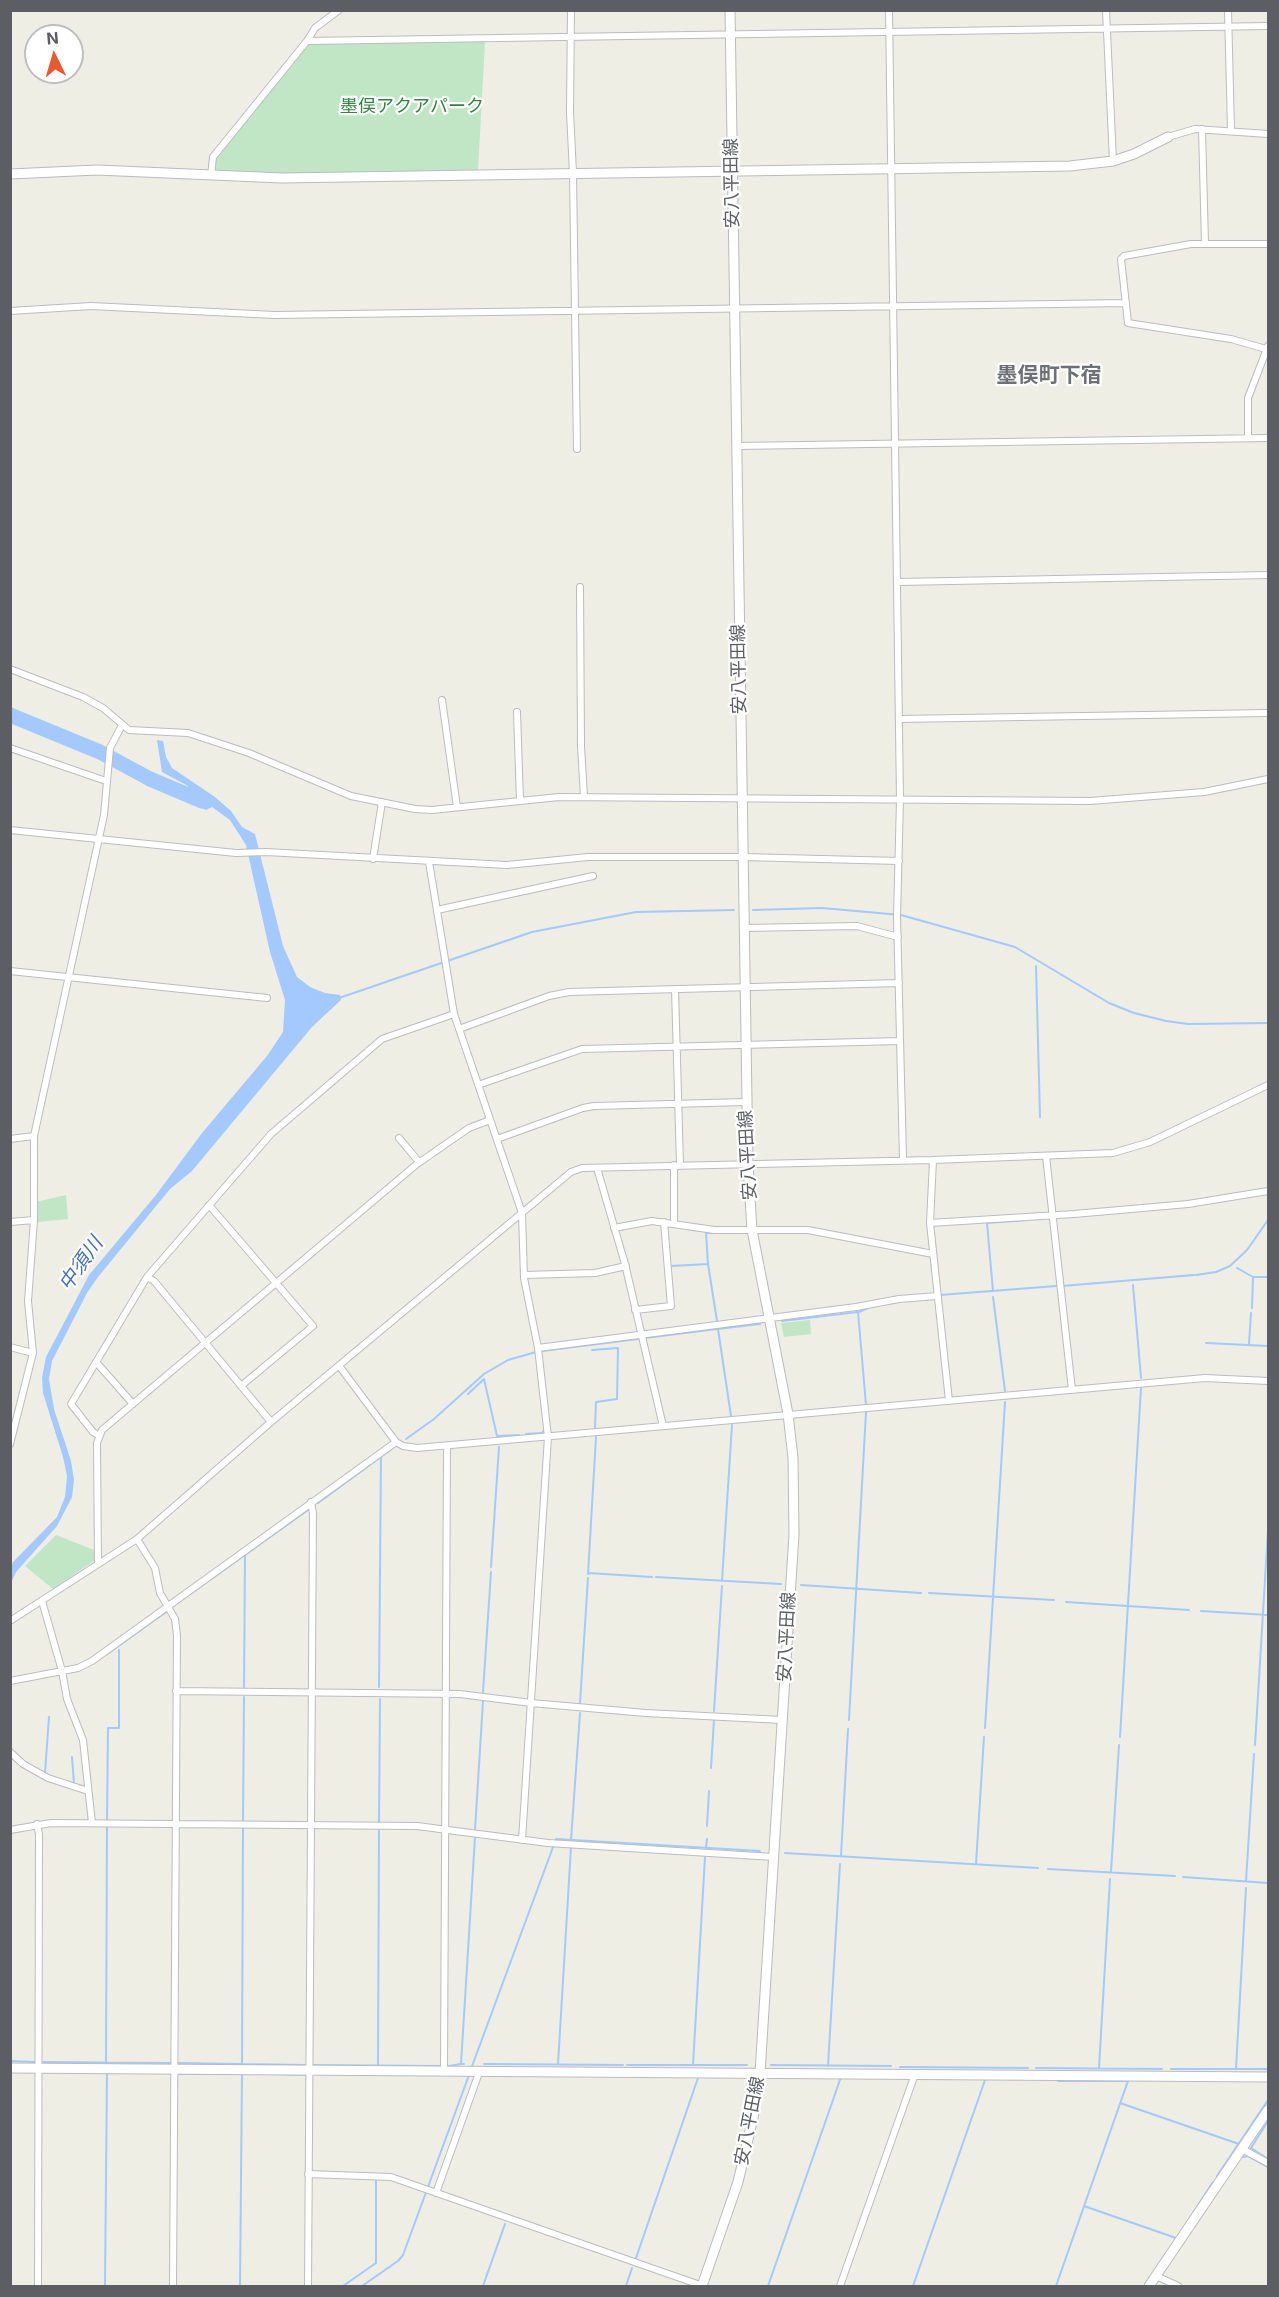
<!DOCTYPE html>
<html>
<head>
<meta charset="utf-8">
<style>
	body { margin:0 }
	#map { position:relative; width:1279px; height:2297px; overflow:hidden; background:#eeeee4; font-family:Inter,sans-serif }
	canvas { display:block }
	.frame { position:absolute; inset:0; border:12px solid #5c5e64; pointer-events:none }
	.north { position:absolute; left:24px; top:24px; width:60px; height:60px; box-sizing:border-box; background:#fff; border:2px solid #bebfc1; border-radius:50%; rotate:355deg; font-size:16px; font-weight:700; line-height:24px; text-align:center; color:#5c5e64 }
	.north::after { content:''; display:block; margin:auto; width:21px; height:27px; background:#ea582e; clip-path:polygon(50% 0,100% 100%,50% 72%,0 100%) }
</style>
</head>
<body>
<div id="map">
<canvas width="1279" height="2297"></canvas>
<div class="frame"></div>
<div class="north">N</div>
</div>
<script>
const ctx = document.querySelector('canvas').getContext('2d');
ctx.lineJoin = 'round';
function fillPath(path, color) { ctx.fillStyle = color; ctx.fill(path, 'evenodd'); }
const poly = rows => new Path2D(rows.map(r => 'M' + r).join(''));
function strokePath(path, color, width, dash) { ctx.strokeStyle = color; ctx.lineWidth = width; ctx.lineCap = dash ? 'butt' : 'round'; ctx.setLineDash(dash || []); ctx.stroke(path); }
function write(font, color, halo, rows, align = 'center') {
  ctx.font = font + ' Inter,"Noto Sans JP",sans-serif'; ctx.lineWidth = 4.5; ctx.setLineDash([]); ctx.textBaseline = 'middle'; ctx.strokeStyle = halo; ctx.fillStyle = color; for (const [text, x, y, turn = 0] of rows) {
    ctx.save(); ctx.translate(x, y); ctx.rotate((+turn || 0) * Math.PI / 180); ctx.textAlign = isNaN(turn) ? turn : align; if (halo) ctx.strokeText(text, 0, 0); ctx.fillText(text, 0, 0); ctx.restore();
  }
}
fillPath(poly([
	[485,42,478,170,240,174,218,173,215,169,216,159,302,50,310,43],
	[66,1195,68,1219,37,1222,36,1202],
	[810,1320,811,1334,784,1337,781,1323],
	[56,1535,94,1550,95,1560,53,1589,25,1566]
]), '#c0e6c5');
fillPath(poly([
	[157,740,163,741,166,757,172,768,215,797,231,811,242,827,255,834,283,946,297,977,310,987,325,993,340,995,341,1000,312,1027,192,1171,170,1189,98,1277,87,1293,52,1361,49,1379,54,1409,71,1461,74,1480,72,1497,57,1526,16,1572,11,1583,11,1568,13,1562,57,1517,65,1497,67,1476,63,1457,43,1393,42,1378,46,1357,89,1275,156,1195,202,1133,267,1056,283,1032,285,1000,270,952,246,845,230,820,212,807,206,810,182,799,188,786,162,772]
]), '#a3c9ff');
strokePath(poly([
	[753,910,822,908,901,915,1015,947,1109,1003,1134,1013,1166,1021,1188,1024,1268,1023],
	[1036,966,1040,1117],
	[339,998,532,932,636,912,734,910],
	[672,1266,708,1264],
	[1237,1268,1253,1277,1268,1277],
	[1196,1275,1216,1272,1230,1266,1247,1250,1268,1220],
	[1133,1285,1141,1378],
	[1062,1286,1194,1275],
	[993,1291,987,1223,1027,1220],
	[940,1295,1056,1286],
	[993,1297,1005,1391],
	[1252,1308,1253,1277],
	[859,1312,868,1308],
	[717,1321,708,1264,706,1233,743,1233],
	[782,1321,858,1312,866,1405],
	[645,1338,717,1329],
	[1206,1343,1268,1346],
	[1249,1344,1251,1313],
	[592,1350,618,1348,617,1399,596,1402,595,1428],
	[542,1351,638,1339],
	[468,1394,484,1379,497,1436,519,1435],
	[731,1416,718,1329,760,1324],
	[526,1434,542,1433,544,1430],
	[406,1439,434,1419,484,1374,508,1360,536,1352],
	[318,1503,393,1448],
	[491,1567,499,1447],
	[588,1573,652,1577],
	[588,1574,596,1437],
	[656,1577,781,1584],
	[722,1581,732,1425],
	[801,1585,921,1593],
	[929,1593,1054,1600],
	[1066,1602,1189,1610],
	[172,1607,308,1510],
	[1201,1611,1268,1615],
	[106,1655,166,1612],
	[244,1687,245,1555],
	[379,1687,381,1457],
	[483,1692,491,1572],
	[580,1703,588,1578],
	[714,1711,722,1586],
	[849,1720,866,1412],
	[985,1728,1005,1402],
	[1120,1737,1141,1388],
	[1255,1745,1268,1530],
	[72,1757,74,1784],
	[711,1768,714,1720],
	[45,1773,49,1717],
	[107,1820,108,1728,119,1728,119,1650],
	[243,1821,244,1697],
	[379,1822,380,1699],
	[707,1826,709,1791],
	[475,1830,483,1701],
	[571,1840,580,1713],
	[706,1848,707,1839],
	[785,1853,1038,1868],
	[841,1856,848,1729],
	[976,1864,984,1737],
	[1048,1869,1175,1876],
	[1111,1872,1119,1745],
	[1183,1877,1268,1883],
	[1246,1881,1254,1754],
	[10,2061,35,2062],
	[42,2062,170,2063],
	[106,2063,107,1827],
	[177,2063,305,2065],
	[242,2064,243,1828],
	[464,2064,461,2064,475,1837],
	[484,2064,623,2065],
	[558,2064,571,1847],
	[313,2065,440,2066],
	[378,2065,379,1830],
	[627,2065,747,2065],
	[693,2065,705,1857],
	[771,2065,891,2066],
	[449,2066,461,2064],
	[828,2066,840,1864],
	[900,2067,1028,2068],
	[1036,2068,1162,2069],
	[1099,2068,1110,1879],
	[471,2069,556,1839,760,1851],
	[1171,2069,1268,2069],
	[1236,2069,1246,1888],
	[179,2074,242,2074,240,2286],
	[277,2074,305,2075],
	[1120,2103,1239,2144],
	[1268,2121,1251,2148,1268,2159],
	[1243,2157,1248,2156,1268,2167],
	[1217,2176,1268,2100],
	[1084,2206,1176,2238],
	[1193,2213,1213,2182],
	[636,2258,698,2078],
	[105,2286,107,2073],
	[343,2286,376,2263,376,2181],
	[362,2286,398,2261,403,2255,469,2075],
	[483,2286,505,2224],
	[626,2286,632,2268],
	[768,2286,841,2077],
	[913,2286,985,2080],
	[1056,2286,1128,2081,1058,2081]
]), '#a3c9ff', 2);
strokePath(poly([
	[10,715,100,752,150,779,202,801]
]), '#a3c9ff', 15);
const street = poly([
	[571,10,570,112,573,173,577,449],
	[889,10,900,800,897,917,903,1159],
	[1106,10,1113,161],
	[1228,10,1231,130],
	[307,41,315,28,339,10],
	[1202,129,1205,244],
	[1168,137,1195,129,1268,134],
	[211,176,213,157,307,41,1268,26],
	[10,311,91,306,275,315,1126,303],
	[1266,349,1231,339,1128,323,1121,259,1124,256,1191,244,1268,244],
	[1248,438,1248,398,1268,346],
	[736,446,1268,438],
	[898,582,1268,575],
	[580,587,581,746,584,797],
	[10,669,83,697,103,708,129,730,188,733,249,753,351,796,415,809,432,810,559,797,1090,801,1204,792,1268,779],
	[442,700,457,807],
	[517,712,520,801],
	[899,719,1268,713],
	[10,748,106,781],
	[10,830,236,853,266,852,507,865,588,857,743,857,899,861],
	[373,859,382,802],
	[429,862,454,1014,522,1213,524,1278,538,1348,548,1437,522,1840],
	[437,910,593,876],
	[743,928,857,926,898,937],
	[10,971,267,998],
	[675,989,680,1165],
	[459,1029,549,996,569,992,899,983],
	[478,1085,582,1049,900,1041],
	[399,1138,419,1162],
	[10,1139,34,1136],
	[497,1139,583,1108,594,1106,746,1102],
	[1046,1156,1072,1390],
	[933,1160,930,1223,949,1401],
	[674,1165,674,1224],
	[597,1168,625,1264,663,1426],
	[209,1205,313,1326,241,1386],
	[10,1222,34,1220],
	[930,1223,1074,1214,1188,1204,1268,1191],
	[614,1228,652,1221,714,1230,808,1230,933,1254],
	[524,1275,595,1273,626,1266],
	[147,1277,154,1281,271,1422],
	[635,1310,671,1306,664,1222],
	[10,1347,33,1353],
	[538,1348,856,1307,899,1299,937,1296],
	[96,1362,133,1404],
	[340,1367,396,1442,403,1446,417,1448,1205,1378,1268,1381],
	[98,1435,93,1432,71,1404,147,1277,271,1134,382,1039,454,1014],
	[10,1444,33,1353,28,1301,34,1220,34,1136,104,815,110,748,122,725],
	[137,1539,155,1568,160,1593,175,1619,177,1635,173,2286],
	[98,1564,97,1443,102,1430,417,1164,469,1128,490,1120],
	[42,1601,62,1671,67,1699,83,1740,92,1823],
	[10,1621,137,1539,271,1422,571,1172,582,1168,933,1160,1113,1153,1150,1142,1268,1085],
	[10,1681,78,1668,92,1661,396,1442],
	[176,1691,460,1694,531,1703,646,1713,782,1720],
	[10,1752,23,1764,48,1778,88,1791],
	[37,1824,39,1834,38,2286],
	[10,1830,51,1823,417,1826,548,1843,774,1857],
	[444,2070,447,1446],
	[1242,2149,1268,2163],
	[308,2174,391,2177,703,2286],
	[436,2193,480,2070],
	[1156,2276,1178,2286],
	[308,2286,313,1513,311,1502],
	[840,2286,915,2074]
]);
const secondary = poly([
	[10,174,97,170,282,178,1070,166,1113,161,1134,154,1168,137],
	[10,2068,1268,2077],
	[702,2286,738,2182,753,2118,760,2073,794,1534,793,1458,788,1414,752,1230,748,1164,730,10],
	[1149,2286,1268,2110]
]);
strokePath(street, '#bbbcc2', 8);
strokePath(secondary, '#b9bbc2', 11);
strokePath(street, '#fff', 6);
strokePath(secondary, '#fff', 9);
write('18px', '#348343', '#fff', [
	["墨俣アクアパーク",412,107]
]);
write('18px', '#5c5e64', '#fff', [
	["安八平田線",732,183,-91],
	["安八平田線",739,669,-91],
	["安八平田線",748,1155,-93],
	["安八平田線",787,1637,-87],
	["安八平田線",750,2121,-79]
]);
write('italic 20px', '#4470c4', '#fff', [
	["中須川",81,1264,-55]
]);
write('bold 21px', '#6d7076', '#fff', [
	["墨俣町下宿",1049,376]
]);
</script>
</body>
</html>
